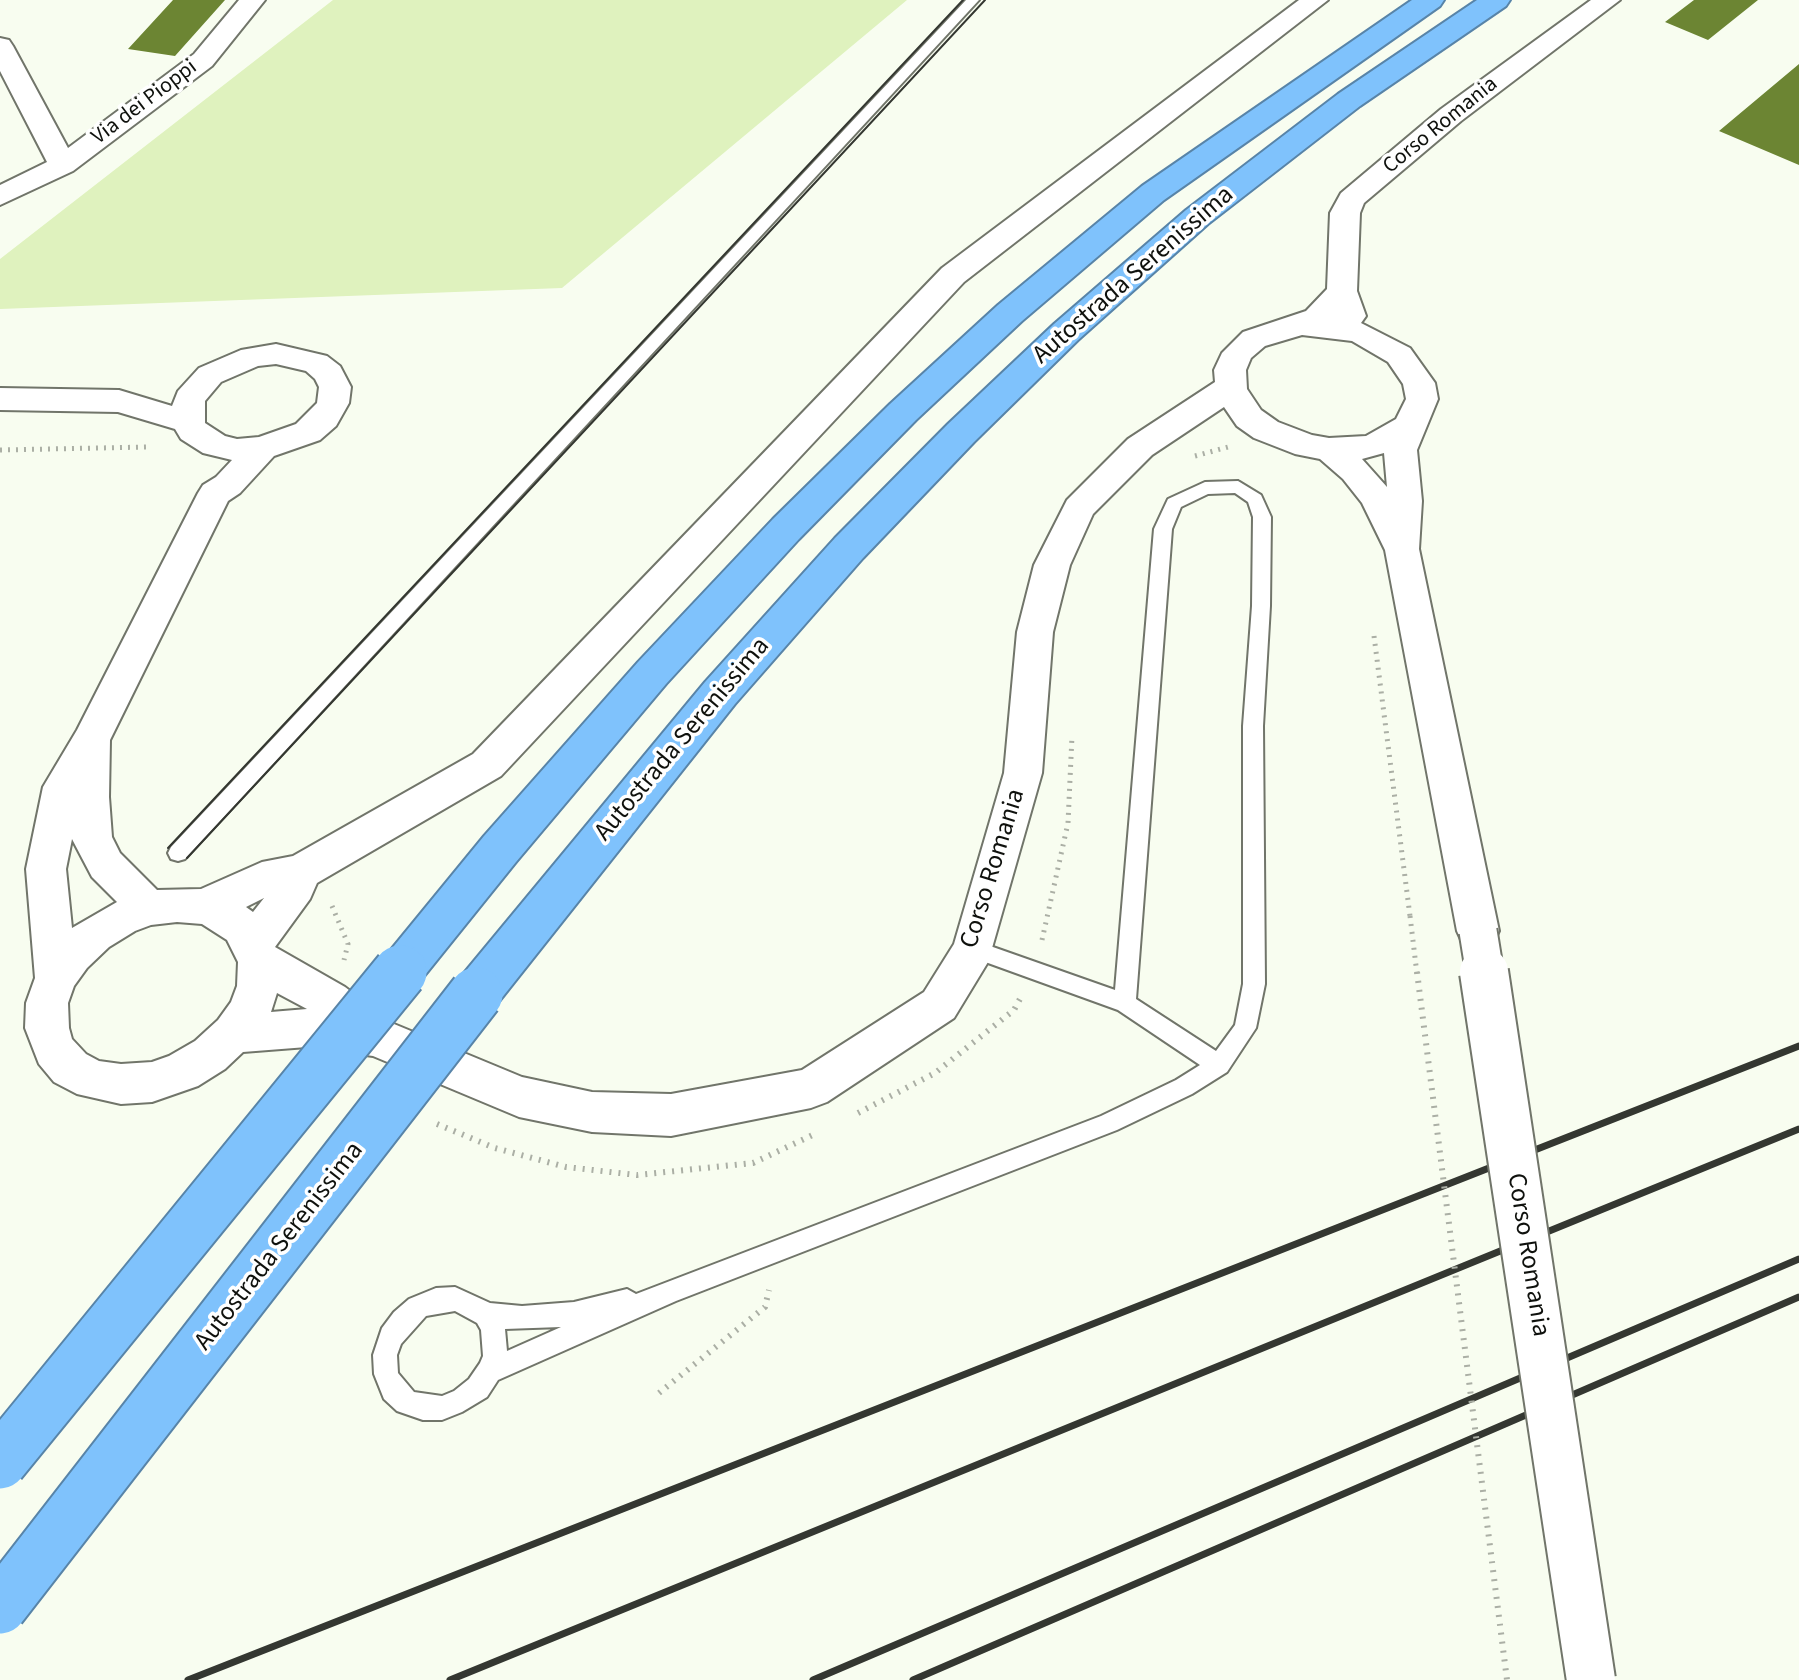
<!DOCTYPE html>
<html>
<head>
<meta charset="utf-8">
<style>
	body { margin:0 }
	canvas { display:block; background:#f8fdf0 }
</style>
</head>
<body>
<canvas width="1799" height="1680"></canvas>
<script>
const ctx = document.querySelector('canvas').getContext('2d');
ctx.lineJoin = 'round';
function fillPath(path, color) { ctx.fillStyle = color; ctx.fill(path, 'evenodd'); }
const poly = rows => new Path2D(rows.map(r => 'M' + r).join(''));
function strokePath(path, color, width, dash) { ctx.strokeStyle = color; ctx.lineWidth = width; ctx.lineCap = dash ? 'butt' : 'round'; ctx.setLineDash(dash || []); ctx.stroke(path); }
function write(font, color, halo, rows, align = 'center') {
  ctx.font = font + ' "Source Sans 3",sans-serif'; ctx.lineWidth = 7; ctx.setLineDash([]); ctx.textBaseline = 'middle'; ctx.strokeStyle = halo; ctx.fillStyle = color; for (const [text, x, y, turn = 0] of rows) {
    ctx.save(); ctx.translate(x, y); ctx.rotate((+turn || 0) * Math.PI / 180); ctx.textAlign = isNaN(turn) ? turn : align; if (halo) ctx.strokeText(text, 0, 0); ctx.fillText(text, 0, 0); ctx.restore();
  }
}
fillPath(poly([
	[333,0,907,0,562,288,0,309,0,259]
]), '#dff2be');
fillPath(poly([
	[173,0,225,0,175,56,128,49],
	[1694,0,1758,0,1708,40,1665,22],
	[1799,64,1799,165,1719,131]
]), '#6c8533');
const service = poly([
	[966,0,979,0,185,859,178,861,171,859,168,853,171,847,966,0],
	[1238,481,1261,495,1271,517,1270,606,1263,726,1265,984,1256,1028,1227,1072,1192,1094,1117,1130,676,1301,498,1380,487,1397,462,1412,442,1420,423,1420,397,1411,384,1399,374,1374,373,1355,382,1328,394,1312,409,1299,436,1288,455,1287,490,1303,522,1306,574,1302,627,1289,636,1294,1101,1116,1176,1080,1200,1065,1118,1010,966,955,963,949,966,943,973,940,1115,990,1154,529,1168,499,1205,482,1238,481],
	[1235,493,1248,502,1253,517,1252,606,1243,726,1243,984,1235,1025,1216,1051,1136,999,1172,529,1181,507,1208,494,1235,493],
	[455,1311,477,1323,481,1330,483,1356,480,1363,469,1379,454,1391,442,1396,414,1392,398,1373,397,1355,401,1344,426,1316,455,1311],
	[561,1327,507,1351,505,1329,561,1327]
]);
const minor = poly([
	[239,0,265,0,212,66,73,171,0,205,0,185,47,162,0,71,0,38,9,40,13,46,68,148,194,54,239,0],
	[1299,0,1328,0,964,282,501,776,317,883,310,899,275,947,345,987,394,1024,522,1077,592,1092,671,1094,802,1070,924,992,954,944,1004,773,1017,632,1034,565,1067,500,1128,439,1215,382,1214,370,1222,353,1243,332,1306,311,1327,289,1330,213,1341,193,1441,109,1591,0,1620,0,1461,121,1364,203,1360,213,1357,291,1366,316,1361,323,1410,348,1435,383,1438,399,1417,450,1422,501,1419,549,1499,931,1493,944,1478,949,1463,944,1457,931,1385,550,1362,503,1343,479,1320,459,1295,454,1254,438,1237,426,1224,407,1152,455,1093,514,1070,565,1053,632,1042,773,988,962,954,1018,827,1102,811,1108,671,1136,592,1132,519,1117,373,1056,307,1047,243,1052,225,1069,198,1086,152,1102,121,1104,77,1094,54,1082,39,1064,25,1028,26,1003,35,978,26,869,43,787,77,730,198,493,203,485,216,477,232,460,203,453,181,439,175,429,118,412,0,410,0,388,119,390,172,406,178,391,199,368,241,350,276,344,327,356,340,366,351,387,349,403,336,426,320,440,274,456,240,493,228,501,110,740,109,797,112,837,120,853,157,890,201,889,262,862,293,856,473,754,942,268,1299,0],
	[1302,335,1352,341,1388,362,1403,384,1406,399,1396,419,1366,436,1329,438,1312,435,1278,422,1261,410,1247,389,1246,370,1251,358,1265,346,1302,335],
	[276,364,306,371,315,379,319,387,317,403,296,424,259,437,237,439,225,436,205,423,205,401,221,382,258,366,276,364],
	[1384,453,1387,487,1362,459,1384,453],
	[72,839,92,877,117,902,72,928,66,869,72,839],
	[264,898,253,912,246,907,264,898],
	[177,922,202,924,227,940,238,962,237,986,231,1002,218,1020,195,1041,169,1056,152,1062,121,1064,99,1061,86,1054,72,1039,69,1028,68,1003,74,986,87,968,109,947,135,931,151,925,177,922],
	[277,993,307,1009,271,1012,277,993]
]);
const motorway = poly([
	[1412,0,1444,0,1440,6,1164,200,1022,321,916,420,799,539,666,684,516,862,421,980,405,986,389,980,382,966,389,952,484,836,638,662,773,519,890,404,998,305,1142,186,1412,0],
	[1477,0,1510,0,1506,6,1360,106,1208,224,1078,340,974,442,863,558,735,704,493,1009,476,1015,459,1009,453,994,459,979,705,682,835,538,948,424,1054,324,1186,210,1338,94,1477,0]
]);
strokePath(service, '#71756a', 4);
strokePath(minor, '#71756a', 4);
strokePath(motorway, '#5884a8', 4);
strokePath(poly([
	[0,450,147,447],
	[1195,456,1228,447],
	[1374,636,1410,916],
	[332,906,348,944,344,960],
	[1042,940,1068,823,1072,736]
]), '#abafa5', 5, [2, 6]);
strokePath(poly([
	[858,1113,935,1073,1014,1010,1021,997],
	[437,1124,495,1148,566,1167,637,1175,753,1163,817,1133],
	[659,1393,765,1307,769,1290]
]), '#abafa5', 6, [2, 7]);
fillPath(service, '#fff');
fillPath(minor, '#fff');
fillPath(motorway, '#7fc2fc');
strokePath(poly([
	[168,848,963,0],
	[187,858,985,0]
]), '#343731', 2);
strokePath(poly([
	[188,1680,1799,1046],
	[450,1680,1799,1129],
	[813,1680,1799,1259],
	[913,1680,1799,1297]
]), '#343731', 7);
const minorBridgeFar1 = poly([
	[1478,931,1485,974]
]);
const minorBridge = poly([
	[1484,972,1591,1680]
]);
const motorwayBridgeFar1 = poly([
	[398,974,405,966]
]);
const motorwayBridge = poly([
	[0,1462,400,972],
	[0,1607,476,994]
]);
strokePath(minorBridgeFar1, '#71756a', 41, []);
strokePath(minorBridge, '#71756a', 52, []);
strokePath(motorwayBridgeFar1, '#5884a8', 45, []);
strokePath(motorwayBridge, '#5884a8', 57, []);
strokePath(poly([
	[1410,916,1417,974]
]), '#abafa5', 5, [2, 6]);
strokePath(poly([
	[1417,972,1507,1680]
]), '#abafa5', 6, [2, 7]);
strokePath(minorBridgeFar1, '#fff', 37);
strokePath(minorBridge, '#fff', 48);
strokePath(motorwayBridgeFar1, '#7fc2fc', 41);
strokePath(motorwayBridge, '#7fc2fc', 53);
write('22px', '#0f110d', '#fff', [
	["Via dei Pioppi",145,103,-37],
	["Corso Romania",1441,126,-39]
]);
write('26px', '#0f110d', '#fff', [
	["Autostrada Serenissima",1134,276,-41],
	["Autostrada Serenissima",683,740,-50],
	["Corso Romania",994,869,-73],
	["Autostrada Serenissima",280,1247,-52],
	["Corso Romania",1527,1255,81]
]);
</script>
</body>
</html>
